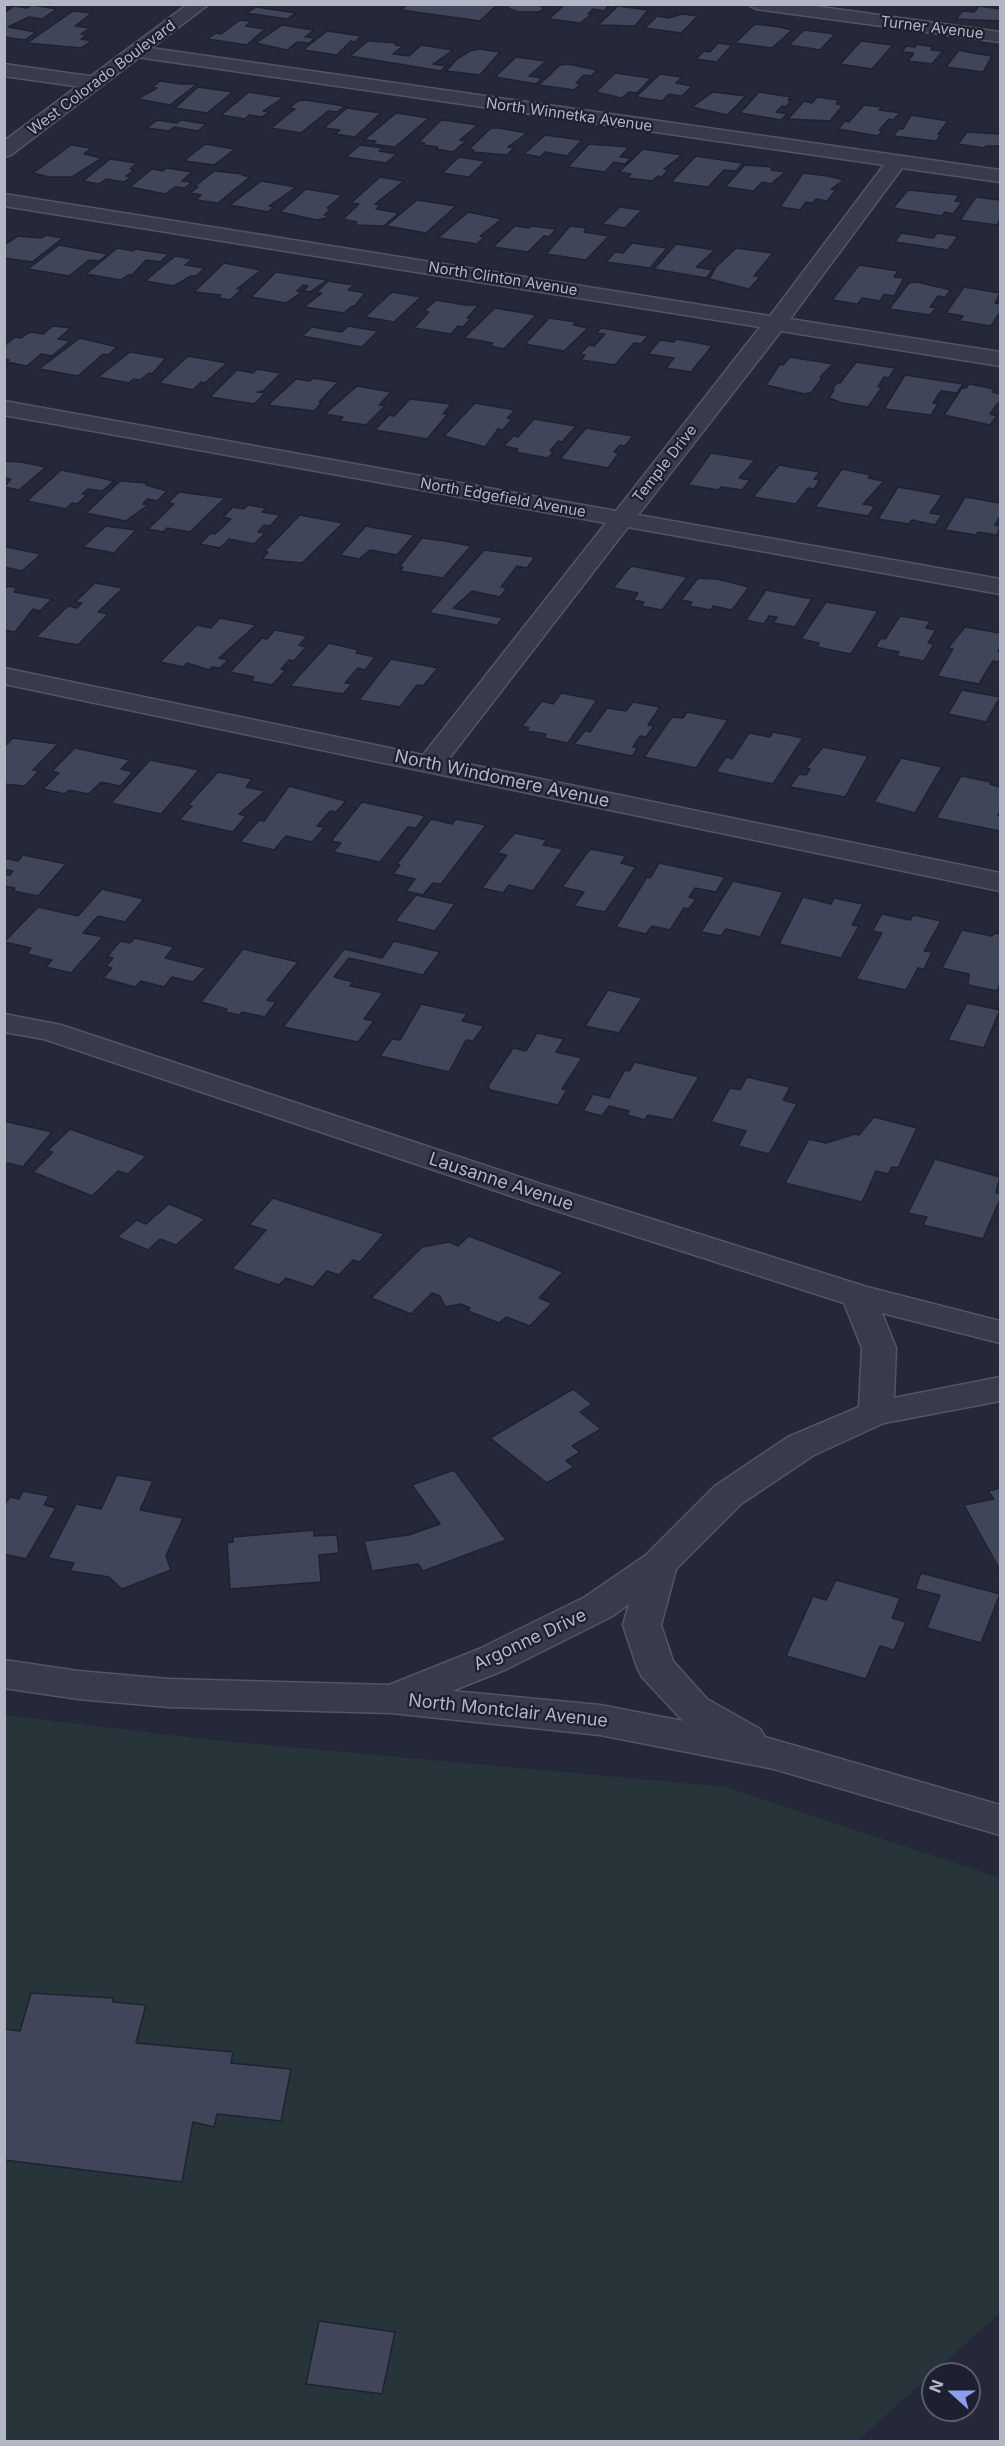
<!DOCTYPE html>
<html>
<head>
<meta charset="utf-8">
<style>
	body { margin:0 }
	#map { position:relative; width:1005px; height:2446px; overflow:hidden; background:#242839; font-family:Inter,sans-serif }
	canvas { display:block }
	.frame { position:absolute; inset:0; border:6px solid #b3b6c5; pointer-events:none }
	.north { position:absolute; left:921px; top:2362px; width:60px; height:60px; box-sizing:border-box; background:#1d202e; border:2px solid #595c6a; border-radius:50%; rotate:291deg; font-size:16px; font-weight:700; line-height:24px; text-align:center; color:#b3b6c5 }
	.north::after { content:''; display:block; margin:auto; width:21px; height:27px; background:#8d9ef0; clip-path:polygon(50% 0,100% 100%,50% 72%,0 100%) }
</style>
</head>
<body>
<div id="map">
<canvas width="1005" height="2446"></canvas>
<div class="frame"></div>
<div class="north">N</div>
</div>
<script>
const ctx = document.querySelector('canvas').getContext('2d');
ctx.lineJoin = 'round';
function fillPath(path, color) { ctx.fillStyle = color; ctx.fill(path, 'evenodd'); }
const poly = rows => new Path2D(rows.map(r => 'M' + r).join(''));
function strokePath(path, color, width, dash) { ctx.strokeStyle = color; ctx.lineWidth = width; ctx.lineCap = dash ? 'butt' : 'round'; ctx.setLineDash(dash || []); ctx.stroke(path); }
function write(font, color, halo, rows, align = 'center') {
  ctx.font = font + ' Inter,sans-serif'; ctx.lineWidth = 4.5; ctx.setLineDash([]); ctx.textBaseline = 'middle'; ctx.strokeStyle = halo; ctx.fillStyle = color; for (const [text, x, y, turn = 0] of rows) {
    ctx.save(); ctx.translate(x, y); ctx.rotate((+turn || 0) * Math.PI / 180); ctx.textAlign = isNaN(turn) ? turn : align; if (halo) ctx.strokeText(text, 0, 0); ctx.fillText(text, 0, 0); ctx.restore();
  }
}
fillPath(poly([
	[5,1715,212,1740,726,1787,1000,1878,1000,2313,857,2441,5,2441]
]), '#27353b');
const building = poly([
	[498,4,480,21,401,10,406,6,397,5,498,4],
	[511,4,543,4,541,7,545,7,539,12,518,12,507,8,511,4],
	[565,4,610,4,604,11,593,9,588,14,592,14,580,23,549,19,565,4],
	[32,5,57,9,42,19,29,17,8,27,36,32,25,40,4,37,4,13,14,6,27,8,32,5],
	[618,6,648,10,635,26,598,25,618,6],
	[979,6,1000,9,1000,21,956,19,963,11,974,12,979,6],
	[256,7,296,13,287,19,246,13,256,7],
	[73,11,92,13,75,26,90,28,81,34,87,35,81,39,92,41,81,48,27,43,73,11],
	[682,14,698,16,681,33,645,28,657,16,669,18,682,14],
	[240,20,251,21,246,26,265,29,247,45,207,39,216,33,221,34,240,20],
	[755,24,780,27,792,30,772,48,735,43,755,24],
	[282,25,314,30,305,37,315,38,309,43,297,42,287,50,256,43,282,25],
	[804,30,835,34,820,50,789,45,804,30],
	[327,31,341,33,361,36,355,42,351,41,337,55,303,50,327,31],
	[368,41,398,43,395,45,403,46,393,54,409,56,421,45,453,50,433,64,446,66,441,71,350,56,368,41],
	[861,41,893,45,872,69,840,64,861,41],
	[718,43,732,45,717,62,696,59,704,51,710,52,718,43],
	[917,44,933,47,931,50,943,51,932,64,908,61,914,53,902,52,906,46,915,47,917,44],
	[479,49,500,52,480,75,446,71,457,59,470,51,479,49],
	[959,50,972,53,992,56,983,72,946,67,959,50],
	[516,57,546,61,529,76,542,78,536,84,495,77,516,57],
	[568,64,597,70,591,76,584,75,576,83,581,84,574,90,539,85,560,65,568,64],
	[615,73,651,78,637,93,629,92,622,98,596,92,615,73],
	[660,74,682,77,676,83,692,86,682,96,669,94,662,101,636,97,660,74],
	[160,81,181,84,197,84,170,105,137,99,157,88,152,87,160,81],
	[198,87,233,92,207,113,175,108,198,87],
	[249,92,273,96,284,97,263,111,269,112,262,117,249,115,245,119,221,115,249,92],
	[713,92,746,96,727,115,692,107,713,92],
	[759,92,791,97,788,100,791,100,786,107,782,106,776,112,787,114,781,120,740,113,759,92],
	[817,97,839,100,836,104,843,105,830,121,788,119,804,101,812,103,817,97],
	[305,100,345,106,337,112,328,111,301,133,271,128,295,109,289,108,298,101,305,100],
	[864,105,882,107,879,110,900,113,893,120,889,119,879,130,883,130,878,136,838,129,845,121,849,122,864,105],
	[347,108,381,113,355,137,335,134,340,130,324,128,347,108],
	[396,113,429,118,395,147,373,144,376,141,364,140,396,113],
	[911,115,948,121,938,134,941,135,936,141,893,136,899,129,903,129,911,115],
	[157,120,177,123,181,120,206,124,198,131,174,127,169,131,147,128,157,120],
	[441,120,450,121,478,125,460,140,466,141,453,152,436,149,438,147,423,145,425,143,419,142,441,120],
	[491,128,499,128,527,133,508,147,514,148,507,155,472,152,474,150,469,149,491,128],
	[967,132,1000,134,1000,146,986,146,984,148,958,144,967,132],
	[545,135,582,140,567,156,545,152,540,157,524,154,545,135],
	[205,144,235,149,214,165,184,161,205,144],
	[589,144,629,147,620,157,631,158,625,164,614,162,605,172,568,167,589,144],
	[71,145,91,148,84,154,102,158,72,177,49,177,33,173,71,145],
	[360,145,383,148,379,151,397,154,386,163,346,157,360,145],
	[643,149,682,155,664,169,668,170,662,177,658,176,652,181,627,178,631,174,619,172,643,149],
	[696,156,729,161,743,163,736,171,724,170,708,187,671,182,696,156],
	[459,157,485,161,469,177,442,173,459,157],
	[110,159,137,163,130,169,134,170,126,176,131,177,124,182,106,179,99,184,83,181,110,159],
	[745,165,773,167,771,170,785,172,771,184,762,182,754,191,725,187,745,165],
	[167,168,192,172,182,181,192,182,185,188,175,187,165,194,130,187,152,169,163,171,167,168],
	[214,171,244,174,242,175,250,177,218,203,196,200,201,195,190,193,198,187,194,187,214,171],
	[803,173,828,176,844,180,831,189,836,190,827,201,816,199,812,203,806,202,800,210,780,207,803,173],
	[380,177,404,181,375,204,381,205,376,209,399,213,384,226,354,225,357,222,343,219,359,204,351,203,380,177],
	[261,181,296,187,269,206,274,207,268,212,230,205,261,181],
	[306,189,342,195,327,208,331,209,324,215,329,215,326,218,317,220,280,212,306,189],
	[908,190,959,195,955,201,962,202,953,214,945,212,942,216,893,208,908,190],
	[976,197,1000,200,1000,220,997,225,960,220,976,197],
	[417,200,456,206,426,233,386,226,417,200],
	[620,207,642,210,625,228,602,224,620,207],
	[468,212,502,219,480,236,484,237,477,244,438,238,468,212],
	[515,226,529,228,532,226,556,229,549,237,544,236,528,252,493,247,515,226],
	[570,226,587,228,584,232,609,236,586,260,546,254,570,226],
	[901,233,933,238,937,233,958,236,948,250,895,242,901,233],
	[46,235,63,238,32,262,4,258,4,245,18,236,41,238,46,235],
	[632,243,667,248,650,268,606,262,615,252,623,253,632,243],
	[676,244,715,250,696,267,713,270,706,278,654,269,676,244],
	[59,245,108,254,99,261,89,260,69,276,28,269,59,245],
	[117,248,133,251,135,249,169,254,160,262,146,260,132,275,128,275,121,280,86,274,117,248],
	[736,248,773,253,754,276,760,277,749,289,709,279,716,267,736,248],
	[175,256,192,259,185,265,205,268,196,276,191,276,174,286,145,281,175,256],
	[224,263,261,270,237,289,242,289,230,300,218,298,221,295,194,292,224,263],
	[859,265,898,271,894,277,904,278,894,296,884,294,880,301,862,298,858,304,832,300,859,265],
	[276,272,327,280,310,292,303,291,308,286,303,285,297,291,302,292,286,303,251,297,276,272],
	[328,281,354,285,348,290,365,293,355,306,352,306,344,313,304,307,322,293,316,293,328,281],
	[917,282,951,290,945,297,938,296,930,307,936,308,930,315,889,309,909,283,917,282],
	[964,287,1000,293,995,303,1000,304,1000,312,991,326,959,321,963,316,946,313,964,287],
	[392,292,421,297,394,322,365,317,392,292],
	[436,300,465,305,479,305,467,318,471,318,463,327,458,326,451,334,414,328,429,312,424,311,436,300],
	[495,308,536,315,504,349,490,346,493,343,464,338,495,308],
	[549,318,576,322,573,325,588,328,564,351,525,344,549,318],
	[53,326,71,328,58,339,70,341,52,356,41,354,27,366,7,362,9,360,4,359,4,346,15,337,21,338,30,332,43,334,53,326],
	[348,326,378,331,362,347,302,336,312,327,342,332,348,326],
	[601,328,648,336,641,344,634,343,615,365,581,360,585,355,580,354,589,345,594,346,605,334,596,333,601,328],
	[80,338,117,347,108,355,103,354,78,376,39,369,80,338],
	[676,339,699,343,712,346,691,372,666,368,674,358,648,354,660,340,674,342,676,339],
	[130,352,166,358,152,374,149,373,140,380,133,379,129,383,98,377,130,352],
	[188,356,227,363,205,383,201,382,193,390,159,383,188,356],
	[790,357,833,364,820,377,822,378,812,392,805,394,766,385,780,364,783,365,790,357],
	[856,362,895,368,889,378,884,377,878,387,882,387,868,407,842,403,829,398,834,390,831,390,837,383,840,383,856,362],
	[257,369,281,373,263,391,257,392,265,393,254,404,210,397,237,370,253,373,257,369],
	[905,375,963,384,957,393,941,391,933,403,938,404,931,415,884,409,905,375],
	[313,378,338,382,319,402,322,402,314,411,268,405,296,379,310,381,313,378],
	[969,384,995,389,992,392,1000,394,1000,403,998,403,990,414,997,416,990,425,944,415,962,388,966,388,969,384],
	[357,386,391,392,379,405,385,406,366,425,339,421,343,417,325,414,357,386],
	[410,399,451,404,443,414,448,414,427,439,375,430,389,415,394,416,410,399],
	[475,403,515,410,507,418,512,419,503,430,498,429,485,447,444,436,475,403],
	[534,419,576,426,562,442,558,441,550,451,554,451,548,458,515,452,518,449,504,446,513,436,518,437,534,419],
	[586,428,609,432,633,436,625,446,620,445,614,452,619,453,608,468,560,459,586,428],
	[711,453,755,460,739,478,750,480,742,490,721,487,719,490,688,485,711,453],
	[4,461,21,462,46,467,19,490,4,487,11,479,4,478,4,461],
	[779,465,820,472,814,479,820,480,814,489,808,488,796,504,753,497,779,465],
	[842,469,871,475,868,478,884,481,863,504,875,506,868,516,815,507,842,469],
	[61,470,97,477,114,481,102,491,88,489,82,494,87,495,77,504,72,503,66,509,27,501,61,470],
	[120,481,147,483,146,485,167,491,157,501,147,499,143,504,148,505,126,521,86,513,120,481],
	[898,487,942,495,930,513,942,515,935,525,912,520,909,524,878,519,898,487],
	[179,492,225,498,190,532,167,528,163,532,148,529,174,504,168,503,179,492],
	[965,497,1000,503,1000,516,995,525,1000,526,997,535,978,532,976,535,945,530,965,497],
	[248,505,266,508,262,512,280,515,270,526,264,525,258,532,265,533,254,544,229,539,220,548,200,544,211,533,215,534,231,519,223,517,233,507,244,509,248,505],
	[300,515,343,523,302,563,262,559,268,552,265,551,300,515],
	[106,526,136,530,114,553,83,547,106,526],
	[366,526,376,528,414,535,397,555,370,550,359,559,340,555,366,526],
	[422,538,445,541,471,546,443,578,400,571,403,567,399,567,422,538],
	[7,547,41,554,22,571,4,567,4,550,7,547],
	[484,550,535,557,527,568,517,566,501,587,507,588,500,597,472,591,453,608,503,618,497,625,429,613,484,550],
	[631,566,687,577,662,610,641,606,644,602,633,600,638,593,613,588,631,566],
	[698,578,717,579,749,587,732,610,713,606,711,610,689,606,692,602,681,600,698,578],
	[95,583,123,588,98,612,108,614,78,645,36,637,68,606,77,608,82,603,75,602,95,583],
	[8,586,17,588,14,592,52,599,40,611,33,609,15,632,4,630,4,589,8,586],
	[766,590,812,599,795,627,773,623,777,617,769,616,764,624,746,620,766,590],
	[826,602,878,611,851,654,817,647,819,643,801,639,826,602],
	[900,616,930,621,926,628,936,630,928,643,934,644,924,661,897,656,899,652,875,647,881,638,885,639,900,616],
	[220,618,256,625,219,658,228,660,220,668,212,667,209,670,187,663,184,667,160,662,197,625,211,628,220,618],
	[965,627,1000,633,1000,648,998,651,1000,652,1000,658,998,662,993,661,979,684,937,676,953,649,948,648,965,627],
	[275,630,307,636,299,645,306,647,294,661,289,660,281,669,286,670,272,685,251,681,254,677,230,672,262,638,267,639,275,630],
	[329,643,359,650,356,653,375,657,365,670,358,668,345,683,352,684,343,694,290,686,329,643],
	[391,659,438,668,423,686,417,685,400,707,359,700,391,659],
	[962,690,1000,697,986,722,948,714,962,690],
	[561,693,597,700,568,743,544,738,546,734,527,731,529,728,522,726,542,701,553,704,561,693],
	[633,702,660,707,648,725,654,726,646,737,640,736,633,747,638,748,632,756,574,744,585,731,590,732,607,708,626,711,633,702],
	[687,712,728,720,696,768,644,757,672,717,683,718,687,712],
	[773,732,803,738,773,784,716,772,726,757,732,759,749,733,770,737,773,732],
	[13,738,58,744,33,770,39,771,25,786,4,784,4,747,13,738],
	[823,747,868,756,845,797,790,787,799,774,806,775,810,769,806,768,823,747],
	[75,748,130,760,121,769,133,772,120,786,101,782,89,794,69,790,65,794,43,789,59,773,52,771,75,748],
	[901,758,942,767,915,813,874,802,901,758],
	[150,760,199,770,161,814,111,803,150,760],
	[218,772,252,779,246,787,265,791,239,814,246,816,233,832,179,820,192,806,188,805,218,772],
	[961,776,991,782,990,784,1000,787,1000,812,998,815,1000,816,1000,831,936,818,961,776],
	[289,786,346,801,336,812,330,811,317,826,325,827,312,842,286,836,274,850,240,842,259,820,264,821,289,786],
	[362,802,417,814,425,816,416,828,408,827,380,862,333,852,341,843,331,841,362,802],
	[431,819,452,824,456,819,486,825,441,884,433,883,423,895,406,891,415,879,393,874,400,865,397,864,431,819],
	[515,833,547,840,543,845,563,849,533,891,509,885,503,893,482,888,507,855,497,853,515,833],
	[590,849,626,856,621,863,636,867,605,912,574,906,584,892,562,887,590,849],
	[23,855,66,864,38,896,13,891,15,888,4,886,4,874,10,875,13,871,4,869,4,858,18,861,23,855],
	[659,863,725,877,716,892,695,888,689,897,696,899,689,909,684,908,670,930,652,926,646,934,616,927,647,877,650,878,659,863],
	[733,881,783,892,760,937,726,929,721,936,701,932,733,881],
	[102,889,144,899,125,922,98,916,83,933,103,937,71,973,46,967,52,960,27,954,31,948,4,942,38,907,78,916,102,889],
	[416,895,455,904,435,931,395,921,416,895],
	[803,897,831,904,834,898,863,904,852,925,859,926,841,958,779,944,803,897],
	[882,914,910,920,913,915,941,921,924,951,932,952,924,969,918,968,906,990,856,979,882,933,872,931,882,914],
	[962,930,992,936,995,933,1000,934,1000,984,997,991,968,985,969,974,942,968,962,930],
	[135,938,174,947,165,958,206,968,193,982,172,977,164,987,141,981,135,987,103,978,112,968,106,966,113,958,107,957,120,941,130,943,135,938],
	[394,941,440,952,423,975,349,958,334,977,353,982,350,986,383,993,364,1019,374,1021,358,1042,283,1027,344,949,382,958,394,941],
	[243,949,298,962,267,1000,276,1002,265,1017,242,1012,240,1015,225,1012,227,1009,201,1002,243,949],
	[608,990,642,998,619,1033,585,1026,608,990],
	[967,1003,1000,1010,984,1048,948,1040,967,1003],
	[421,1004,467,1014,462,1021,484,1026,473,1041,466,1040,449,1072,380,1056,392,1039,400,1040,421,1004],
	[537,1033,564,1039,556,1052,582,1058,562,1089,567,1090,558,1105,490,1090,488,1086,513,1048,526,1051,537,1033],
	[635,1062,699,1077,673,1120,648,1115,645,1120,627,1115,629,1111,609,1106,602,1116,583,1111,593,1094,609,1098,625,1070,629,1071,635,1062],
	[747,1077,790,1087,783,1100,797,1104,769,1154,738,1146,746,1131,711,1122,730,1088,740,1090,747,1077],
	[874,1117,917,1128,898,1168,892,1167,888,1174,876,1171,862,1202,785,1183,809,1139,826,1143,855,1134,859,1135,874,1117],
	[4,1121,52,1132,23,1167,8,1163,4,1166,4,1121],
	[70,1129,146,1156,128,1174,118,1171,92,1196,33,1172,53,1152,47,1151,70,1129],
	[935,1159,1000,1177,996,1192,1000,1194,1000,1199,983,1239,923,1225,927,1217,908,1213,935,1159],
	[273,1198,384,1234,360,1262,353,1260,339,1275,327,1271,313,1287,286,1278,279,1285,232,1269,266,1230,249,1225,273,1198],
	[169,1204,205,1219,176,1245,160,1239,148,1250,117,1237,137,1220,146,1224,169,1204],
	[469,1236,563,1272,539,1298,552,1303,530,1326,506,1317,499,1323,468,1311,470,1308,461,1304,445,1307,440,1296,432,1293,411,1314,371,1298,422,1247,449,1242,458,1246,469,1236],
	[573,1389,592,1404,580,1412,601,1429,572,1446,580,1452,566,1461,574,1467,547,1483,490,1438,573,1389],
	[454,1470,506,1540,423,1571,418,1564,372,1571,364,1541,409,1535,440,1524,412,1485,454,1470],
	[117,1475,153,1481,140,1510,183,1518,166,1556,171,1570,122,1589,109,1577,70,1571,74,1563,48,1558,76,1504,101,1509,117,1475],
	[1000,1488,1000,1570,964,1505,994,1499,988,1491,1000,1488],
	[23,1491,49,1496,44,1505,56,1508,26,1559,4,1554,4,1505,10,1497,19,1499,23,1491],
	[314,1530,314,1536,337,1535,339,1553,319,1555,321,1582,230,1589,227,1543,233,1542,233,1537,314,1530],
	[921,1573,1000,1594,981,1643,927,1628,940,1595,915,1589,921,1573],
	[836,1580,900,1598,892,1618,906,1622,894,1650,880,1646,866,1679,786,1656,813,1596,826,1600,836,1580],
	[31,1993,113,1998,113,2002,146,2005,136,2043,233,2052,231,2063,291,2069,281,2121,217,2114,214,2127,193,2122,182,2182,4,2160,4,2029,20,2031,31,1993],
	[319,2321,395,2332,382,2394,306,2384,319,2321]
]);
fillPath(building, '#404559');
strokePath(building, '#1f2230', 1.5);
const minor = poly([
	[747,4,800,4,1000,32,1000,42,756,9,747,4],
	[137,46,1000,170,1000,182,902,168,790,319,1000,352,1000,366,781,331,638,515,1000,579,1000,594,628,527,448,760,1000,873,1000,891,4,684,4,668,423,755,606,523,4,415,4,401,616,511,760,327,4,206,4,194,770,316,884,165,130,56,128,52,137,46],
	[4,64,96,77,105,83,96,89,4,76,4,64],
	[4,1014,61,1025,550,1187,867,1287,1000,1321,1000,1343,882,1313,896,1348,894,1398,1000,1377,1000,1401,884,1423,814,1455,741,1504,676,1569,661,1625,673,1661,707,1699,760,1729,765,1737,1000,1805,1000,1835,774,1769,600,1735,391,1713,169,1707,78,1699,4,1688,4,1660,78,1671,169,1679,389,1685,479,1649,585,1597,646,1555,715,1486,788,1437,859,1407,862,1348,844,1303,526,1201,44,1039,4,1032,4,1014],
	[629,1604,623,1625,637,1667,642,1677,683,1721,600,1705,452,1691,507,1669,611,1617,629,1604]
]);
const tertiary = poly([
	[188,4,209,4,11,155,4,157,4,141,188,4]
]);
strokePath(minor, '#525664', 3);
strokePath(tertiary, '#525664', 3);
fillPath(minor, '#373b4a');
fillPath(tertiary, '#373b4a');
write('15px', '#b3b6c5', '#1d202e', [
	["Turner Avenue",932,28,7],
	["West Colorado Boulevard",102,78,-37],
	["North Winnetka Avenue",569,115,8],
	["North Clinton Avenue",503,279,9],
	["Temple Drive",665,464,-52],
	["North Edgefield Avenue",503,498,10]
]);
write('18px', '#b3b6c5', '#1d202e', [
	["North Windomere Avenue",502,779,12],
	["Lausanne Avenue",501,1182,18],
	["Argonne Drive",530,1640,-25],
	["North Montclair Avenue",508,1711,6]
]);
</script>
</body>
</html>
